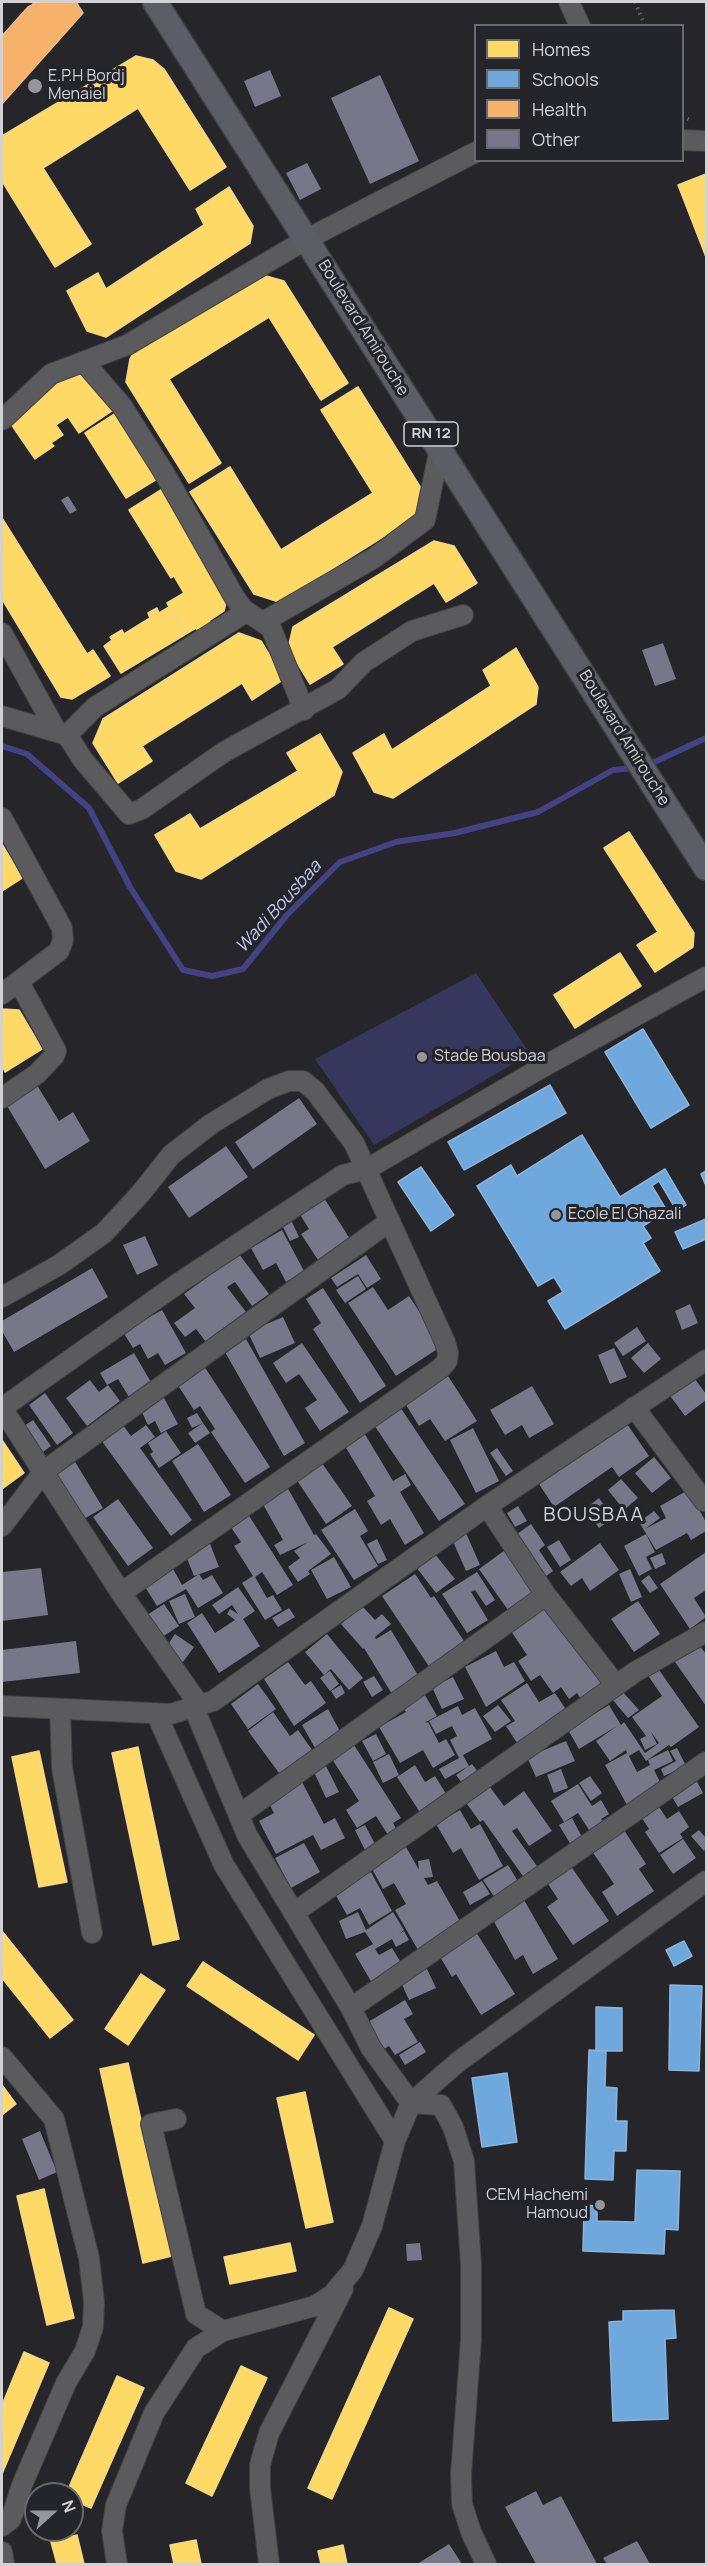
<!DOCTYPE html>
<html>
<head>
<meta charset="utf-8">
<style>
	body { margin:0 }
	#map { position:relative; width:708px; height:2566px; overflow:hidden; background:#25252a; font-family:Manrope,sans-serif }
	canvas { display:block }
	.frame { position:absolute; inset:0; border:3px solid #d1d1d6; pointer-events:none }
	.legend { position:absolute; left:474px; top:24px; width:210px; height:138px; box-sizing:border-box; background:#24242b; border:2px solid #69696f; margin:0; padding:8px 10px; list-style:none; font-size:18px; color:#d1d1d6 }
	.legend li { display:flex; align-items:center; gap:12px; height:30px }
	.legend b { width:30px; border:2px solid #69696f }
	.north { position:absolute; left:24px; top:2482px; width:60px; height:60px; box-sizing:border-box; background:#24242b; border:2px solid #69696f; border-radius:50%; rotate:69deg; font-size:16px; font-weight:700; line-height:24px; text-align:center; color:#d1d1d6 }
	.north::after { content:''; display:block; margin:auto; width:21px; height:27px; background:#95959a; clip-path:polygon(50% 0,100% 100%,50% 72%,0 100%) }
</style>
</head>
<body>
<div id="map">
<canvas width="708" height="2566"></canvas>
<div class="frame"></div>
<ul class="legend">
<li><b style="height:16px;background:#ffd966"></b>Homes</li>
<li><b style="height:16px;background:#6fa8dc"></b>Schools</li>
<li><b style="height:16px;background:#f6b26b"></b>Health</li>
<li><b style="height:16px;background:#777789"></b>Other</li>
</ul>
<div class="north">N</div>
</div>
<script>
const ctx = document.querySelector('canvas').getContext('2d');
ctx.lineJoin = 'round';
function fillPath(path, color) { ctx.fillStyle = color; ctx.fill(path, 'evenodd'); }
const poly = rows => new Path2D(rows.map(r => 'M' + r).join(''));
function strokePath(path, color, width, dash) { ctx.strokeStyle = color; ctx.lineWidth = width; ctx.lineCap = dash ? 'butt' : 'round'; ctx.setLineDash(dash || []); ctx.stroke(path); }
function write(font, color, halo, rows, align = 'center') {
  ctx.font = font + ' Manrope,sans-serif'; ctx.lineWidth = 6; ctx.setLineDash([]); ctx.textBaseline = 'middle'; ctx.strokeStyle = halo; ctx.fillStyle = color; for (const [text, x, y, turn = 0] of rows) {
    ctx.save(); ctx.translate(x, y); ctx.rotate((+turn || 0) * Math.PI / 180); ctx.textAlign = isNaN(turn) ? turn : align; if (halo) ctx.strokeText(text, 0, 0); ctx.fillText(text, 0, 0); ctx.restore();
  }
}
fillPath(poly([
	[476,973,530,1054,374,1145,315,1059]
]), '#37375d');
const homes = poly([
	[136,56,153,60,164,69,226,167,190,190,138,108,43,168,91,244,55,267,2,181,2,136,136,56],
	[706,174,706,257,678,185,706,174],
	[229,187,253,226,250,243,106,337,87,331,67,291,98,273,106,289,204,225,196,209,229,187],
	[266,276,284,281,348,383,321,400,269,317,169,379,221,463,189,483,126,382,130,359,136,347,266,276],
	[70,368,91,373,115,409,79,433,68,417,56,425,63,435,51,443,54,446,35,459,11,424,70,368],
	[358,387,424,493,418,515,279,602,254,594,190,492,230,467,281,550,373,493,321,410,358,387],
	[116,413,157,479,126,498,85,433,116,413],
	[164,488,228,594,224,611,209,621,211,624,198,632,196,628,186,634,167,603,184,593,174,576,171,578,129,510,164,488],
	[2,518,87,654,93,650,110,676,72,699,61,697,2,599,2,518],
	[434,541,454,546,477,583,446,602,434,583,332,647,343,664,310,684,288,648,293,627,434,541],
	[169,607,186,634,121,673,104,646,112,640,110,637,122,630,124,634,150,618,148,613,157,608,159,613,169,607],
	[239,633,261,641,284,679,252,700,242,683,142,746,152,761,118,783,93,743,103,719,239,633],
	[516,648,538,687,536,704,393,798,374,792,353,753,384,734,392,750,491,686,483,670,516,648],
	[320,734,342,772,334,795,201,879,176,871,155,835,190,814,200,829,298,771,287,753,320,734],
	[629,832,694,933,693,947,655,972,637,945,658,932,604,848,629,832],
	[2,844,22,878,2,891,2,844],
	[620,953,641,986,575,1028,554,995,620,953],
	[2,1009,19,1010,42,1049,5,1072,2,1065,2,1009],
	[2,1440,24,1473,2,1489,2,1440],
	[138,1747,179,1939,153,1945,112,1753,138,1747],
	[39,1751,67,1882,39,1887,12,1757,39,1751],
	[2,1931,73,2020,50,2038,2,1978,2,1931],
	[203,1962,314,2035,298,2060,187,1986,203,1962],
	[141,1974,165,1990,128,2045,105,2029,141,1974],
	[128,2063,172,2256,143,2263,100,2069,128,2063],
	[2,2085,16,2104,2,2115,2,2085],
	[305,2092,333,2222,306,2228,277,2098,305,2092],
	[44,2189,74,2318,47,2325,17,2196,44,2189],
	[290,2243,296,2271,230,2284,224,2257,290,2243],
	[389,2308,413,2319,332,2499,308,2488,389,2308],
	[24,2352,49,2363,2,2474,2,2405,24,2352],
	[241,2366,267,2378,212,2496,186,2483,241,2366],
	[117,2376,144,2388,91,2508,72,2500,72,2494,66,2494,117,2376],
	[77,2535,84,2564,57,2564,51,2542,77,2535],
	[196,2540,201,2564,174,2564,170,2545,196,2540],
	[343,2545,347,2564,321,2564,318,2551,343,2545]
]);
fillPath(homes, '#ffd966');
strokePath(homes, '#f1d788', 1.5);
const schools = poly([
	[643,1029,689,1105,651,1128,605,1052,643,1029],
	[550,1085,566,1113,464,1170,448,1142,550,1085],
	[582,1135,620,1197,665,1169,686,1205,677,1211,659,1181,652,1186,667,1211,643,1226,651,1238,643,1243,660,1271,565,1329,548,1301,563,1292,554,1277,538,1286,477,1186,511,1165,517,1176,582,1135],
	[421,1167,454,1215,431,1231,398,1182,421,1167],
	[706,1171,706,1186,701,1174,706,1171],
	[706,1219,706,1239,683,1249,675,1232,706,1219],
	[684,1941,692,1956,674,1966,666,1950,684,1941],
	[670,1985,702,1986,699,2071,669,2070,670,1985],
	[596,2007,622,2008,622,2051,596,2051,596,2007],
	[589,2050,606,2051,605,2087,617,2088,616,2121,627,2121,626,2151,614,2151,613,2180,585,2179,589,2050],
	[507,2073,517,2142,482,2147,472,2078,507,2073],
	[637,2170,680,2171,678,2230,665,2229,664,2254,583,2251,584,2205,597,2206,597,2221,635,2222,637,2170],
	[674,2310,676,2338,665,2339,668,2419,613,2421,609,2322,623,2321,623,2311,674,2310]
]);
fillPath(schools, '#6fa8dc');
strokePath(schools, '#8cb4da', 1.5);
const health = poly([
	[31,2,76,2,83,13,2,104,2,39,4,36,2,36,28,7,34,4,31,2]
]);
fillPath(health, '#f6b26b');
strokePath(health, '#ebbb8b', 1.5);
strokePath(poly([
	[2,746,27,754,89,808,130,887,183,970,212,976,243,969,286,916,340,862,396,842,455,833,538,812,613,770,635,768],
	[648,765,706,738]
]), '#454185', 6);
fillPath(poly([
	[270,70,281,96,255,107,244,81],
	[380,75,419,161,370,184,331,98],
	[307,163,321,189,300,200,286,173],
	[68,496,77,510,70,514,61,500],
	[663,643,676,679,655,686,642,650],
	[35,1082,59,1121,73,1112,90,1141,45,1169,4,1101],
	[299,1098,317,1124,253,1169,235,1142],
	[226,1146,248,1177,189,1218,168,1187],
	[324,1198,350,1239,318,1260,301,1234,309,1229,299,1213],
	[291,1220,299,1237,290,1241,282,1225],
	[282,1230,304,1271,286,1282,276,1263,263,1270,251,1248],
	[145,1236,158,1265,137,1275,123,1245],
	[239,1254,269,1294,252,1306,235,1282,227,1287,246,1312,206,1342,196,1329,185,1337,174,1323,195,1308,184,1294],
	[366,1255,381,1279,367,1288,358,1274,337,1287,331,1278],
	[92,1268,108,1297,14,1352,2,1331,2,1321],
	[358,1276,366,1289,345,1303,336,1290],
	[373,1287,388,1310,409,1296,442,1346,396,1376,348,1303],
	[323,1288,386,1386,360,1403,313,1329,321,1323,306,1299],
	[690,1304,698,1323,682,1330,675,1311],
	[162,1310,186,1353,165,1365,158,1353,148,1359,140,1344,133,1348,123,1332],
	[283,1317,295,1343,260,1358,248,1332],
	[637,1327,646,1341,623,1356,614,1343],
	[246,1339,305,1443,284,1456,225,1352],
	[302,1343,349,1412,320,1431,305,1408,317,1400,299,1374,286,1383,273,1363],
	[648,1343,661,1359,644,1373,631,1358],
	[614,1348,627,1377,610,1384,598,1355],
	[134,1353,152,1384,129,1397,118,1379,107,1385,100,1373],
	[441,1365,477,1421,445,1441,430,1419,419,1426,403,1400],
	[204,1366,270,1467,245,1483,211,1432,215,1429,200,1406,194,1410,177,1384],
	[692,1375,706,1394,706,1400,685,1416,668,1393],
	[90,1380,99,1392,108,1385,120,1401,87,1426,66,1398],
	[532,1386,554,1424,529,1438,522,1425,505,1435,490,1410],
	[45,1393,73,1433,57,1445,29,1405],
	[163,1396,178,1424,161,1433,155,1421,148,1425,140,1408],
	[398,1404,465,1504,439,1521,372,1422],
	[197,1413,203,1423,192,1428,187,1418],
	[33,1420,51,1446,43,1452,24,1426],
	[203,1423,210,1433,195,1443,188,1433],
	[122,1424,131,1436,146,1425,155,1437,140,1448,192,1520,171,1536,101,1440],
	[627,1424,649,1456,619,1477,612,1467,554,1507,539,1484],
	[473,1428,499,1481,476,1493,450,1440],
	[166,1431,181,1453,159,1468,150,1454,153,1452,148,1443],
	[363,1431,393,1481,405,1474,411,1485,400,1492,424,1533,405,1545,390,1519,381,1525,367,1501,375,1496,343,1443],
	[198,1444,231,1495,204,1512,172,1461],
	[497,1448,513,1471,506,1476,490,1453],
	[654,1457,671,1478,652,1493,635,1473],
	[319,1459,352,1506,326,1524,294,1476],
	[74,1460,103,1508,82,1520,53,1472],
	[621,1479,638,1498,624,1510,608,1490],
	[286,1485,314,1535,316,1534,331,1554,308,1571,310,1574,298,1582,288,1567,300,1558,294,1551,308,1542,280,1555,274,1545,283,1540,260,1499],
	[688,1490,706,1522,706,1531,691,1540,687,1533,656,1550,639,1522,654,1511,660,1518,645,1529,666,1518,660,1506],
	[599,1498,613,1518,599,1528,585,1509],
	[118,1499,153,1548,128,1566,93,1517],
	[518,1506,527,1521,515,1527,507,1513],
	[355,1509,368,1531,360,1536,378,1566,354,1580,321,1530],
	[246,1511,293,1585,277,1595,262,1572,255,1577,267,1598,273,1595,282,1610,265,1620,242,1583,253,1576,234,1546,241,1542,228,1523],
	[531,1524,545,1545,539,1550,553,1571,539,1581,510,1539],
	[466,1533,480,1565,466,1571,452,1539],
	[646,1534,655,1552,646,1557,652,1569,639,1576,624,1546],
	[377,1539,387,1560,378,1564,367,1544],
	[559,1540,571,1560,560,1567,547,1547],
	[209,1541,219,1567,194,1576,184,1551],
	[600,1543,619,1570,590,1591,582,1578,571,1586,560,1572],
	[508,1548,537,1589,508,1610,479,1569],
	[706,1552,706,1590,694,1598,706,1617,690,1629,660,1584],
	[434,1553,455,1579,436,1593,416,1567],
	[662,1553,666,1564,655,1569,650,1558],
	[334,1557,351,1587,327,1599,311,1570],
	[171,1565,182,1585,199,1574,203,1580,212,1575,223,1593,198,1608,186,1589,157,1606,142,1582],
	[41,1568,48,1615,2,1621,2,1572],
	[630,1569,642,1597,631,1602,619,1574],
	[477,1572,495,1600,486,1606,475,1590,471,1592,488,1620,467,1633,442,1594],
	[415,1574,431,1598,434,1596,468,1647,432,1671,382,1596],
	[649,1575,658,1588,650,1593,641,1581],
	[238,1587,255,1611,243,1619,260,1646,219,1673,187,1623,202,1613,215,1633,235,1620,227,1614,230,1609,238,1614,232,1605,219,1614,212,1605],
	[185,1594,195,1617,179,1624,169,1601],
	[638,1601,660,1634,634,1652,611,1619],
	[546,1602,604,1686,582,1701,577,1693,569,1699,561,1687,553,1693,540,1675,531,1681,518,1661,527,1655,509,1628],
	[164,1604,179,1626,156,1641,141,1619],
	[362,1606,375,1620,382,1614,391,1624,375,1637,376,1639,391,1630,422,1682,395,1699,364,1648,363,1649,341,1624],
	[289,1608,295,1617,278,1627,272,1618],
	[175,1634,194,1647,183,1662,165,1649],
	[327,1634,363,1678,349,1690,331,1669,324,1675,305,1652],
	[76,1641,80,1673,2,1682,2,1650],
	[697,1642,706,1654,706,1706,673,1659],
	[496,1651,504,1667,514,1662,525,1681,486,1707,465,1667],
	[288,1662,305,1685,311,1681,326,1703,294,1726,264,1679],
	[657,1667,699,1727,671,1747,669,1745,646,1761,639,1750,629,1756,637,1772,650,1765,648,1760,668,1750,673,1761,654,1770,662,1786,627,1805,605,1765,627,1753,626,1750,610,1761,596,1741,617,1726,579,1749,568,1730,609,1705,621,1725,624,1722,645,1753,659,1743,651,1732,657,1744,645,1750,640,1739,646,1736,632,1717,662,1696,647,1674],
	[330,1671,339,1684,330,1691,320,1678],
	[374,1676,383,1690,372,1697,363,1682],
	[453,1677,464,1699,442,1709,432,1687],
	[527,1683,539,1702,555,1693,569,1714,519,1746,506,1726,515,1721,501,1700],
	[258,1684,276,1709,248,1729,231,1704],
	[341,1685,345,1693,336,1699,331,1691],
	[622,1691,639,1710,628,1718,612,1699],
	[425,1695,437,1716,424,1723,428,1722,439,1743,446,1739,455,1755,433,1768,423,1750,400,1763,379,1727,406,1712,403,1708],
	[498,1705,511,1721,495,1732,483,1716],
	[458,1706,462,1715,475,1708,492,1739,463,1755,469,1766,445,1779,439,1769,459,1758,450,1740,457,1736,452,1726,436,1734,429,1721],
	[328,1709,343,1737,318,1753,302,1725],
	[273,1712,290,1736,298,1730,315,1754,282,1777,248,1731],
	[376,1734,386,1754,373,1761,362,1741],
	[566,1741,575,1761,536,1777,527,1757],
	[354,1745,401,1818,393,1823,397,1830,388,1835,376,1816,357,1828,346,1810,359,1801,332,1759],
	[677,1748,686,1766,664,1776,661,1769,676,1761,670,1751],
	[389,1754,399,1775,383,1783,373,1762],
	[472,1764,481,1776,465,1787,456,1775],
	[415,1765,425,1782,435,1776,448,1797,421,1814,397,1777],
	[326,1766,339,1792,326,1798,314,1772],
	[561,1769,568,1788,554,1793,547,1775],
	[692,1772,703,1793,678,1807,666,1786],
	[590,1776,602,1793,591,1801,579,1783],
	[302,1782,324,1824,335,1818,345,1838,321,1850,313,1835,276,1854,259,1821,274,1813,267,1800],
	[487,1783,504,1806,524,1791,552,1831,529,1846,517,1828,512,1831,539,1869,525,1879,483,1820,480,1822,464,1800],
	[578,1784,592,1806,601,1800,609,1814,601,1819,605,1824,591,1833,578,1813,564,1822,551,1801],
	[662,1795,666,1803,659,1807,667,1819,679,1811,689,1827,680,1834,683,1838,659,1853,645,1832,649,1829,642,1818],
	[460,1810,471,1829,480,1824,503,1866,479,1880,461,1848,453,1853,436,1824],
	[572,1818,583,1839,571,1845,559,1825],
	[365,1825,376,1846,366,1852,355,1830],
	[622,1827,646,1864,639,1869,654,1891,617,1916,602,1892,614,1884,590,1848],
	[699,1830,706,1838,706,1848,704,1851,691,1836],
	[683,1839,696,1858,673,1874,660,1855],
	[304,1843,320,1872,291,1888,275,1858],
	[406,1847,419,1870,418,1861,429,1859,433,1877,424,1878,428,1885,437,1881,462,1925,418,1950,395,1910,406,1904,394,1883,383,1889,371,1867],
	[508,1865,519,1883,495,1898,483,1880],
	[570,1865,609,1921,573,1945,547,1907,558,1899,546,1881],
	[371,1872,392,1911,369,1925,360,1908,347,1915,334,1892],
	[482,1881,490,1894,470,1905,463,1892],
	[524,1900,558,1959,533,1974,523,1955,515,1960,492,1918],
	[358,1912,366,1930,393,1912,404,1930,399,1934,404,1931,409,1940,396,1947,392,1939,375,1949,379,1955,392,1948,403,1966,372,1983,355,1954,373,1944,365,1932,346,1939,339,1921],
	[476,1932,515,1994,481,2015,456,1974,452,1977,439,1955],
	[426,1967,436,1988,409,2000,400,1980],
	[405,2000,413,2014,404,2019,418,2042,395,2055,389,2046,384,2049,368,2022],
	[420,2042,426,2052,405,2065,399,2055],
	[40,2131,57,2172,39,2180,22,2139],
	[420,2243,422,2260,407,2261,406,2244],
	[536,2491,543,2505,561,2496,597,2564,536,2564,505,2507],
	[637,2541,650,2564,607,2564,603,2558],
	[449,2544,462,2564,417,2564]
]), '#777789');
const minor = poly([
	[569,2,580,26],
	[682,140,706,141],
	[84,362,122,406,163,471,235,598,243,609,271,628,304,710],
	[2,420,51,374,127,345,307,239,476,152],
	[263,622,374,558,425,520,440,448],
	[2,633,57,732],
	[2,716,67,735,83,760,129,814,142,809,224,752,338,689,364,662,412,631,463,615],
	[67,735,95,707,246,612],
	[2,818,62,928,63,940,59,951,2,994],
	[2,1098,37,1074,54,1056,56,1051,19,982],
	[2,1297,59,1265,104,1233,141,1193,171,1155,211,1124,268,1089,289,1081,303,1081,315,1091,354,1143,445,1342,448,1353,447,1361,441,1368,121,1593],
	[634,1407,704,1501],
	[2,1408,180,1282,343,1175,367,1169,541,1068,706,977],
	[2,1408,121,1593,200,1706],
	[487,1506,546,1595,616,1685],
	[2,1526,44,1471,390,1221],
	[2,1706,171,1714,213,1701,487,1506,706,1360],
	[194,1708,247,1835,351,2008,371,2048,411,2103,441,2105,453,2127,464,2161,471,2265,471,2340,461,2474,462,2504,471,2532,486,2564],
	[60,1709,62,1768,92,1933],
	[156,1713,224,1865,395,2141],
	[239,1815,546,1595],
	[295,1912,635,1672,706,1632],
	[351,2008,706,1762],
	[2,2057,54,2119,89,2258,94,2302,93,2327,85,2351,66,2383,22,2485,11,2519,2,2526],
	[176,2119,151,2124,196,2314,223,2331],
	[2,2552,4,2564],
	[117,2564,112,2531,116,2505,154,2413,196,2348,223,2331,315,2306,332,2295,353,2270,372,2226,395,2141,411,2103,458,2062,706,1881],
	[269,2564,260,2488,260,2465,269,2433,343,2289]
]);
const major = poly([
	[155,2,706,868]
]);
strokePath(minor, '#414145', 22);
strokePath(major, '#414145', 27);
strokePath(poly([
	[635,2,645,26],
	[682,116,692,121]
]), '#636366', 4, [1.5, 4.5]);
strokePath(minor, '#5b5b5e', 20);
strokePath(major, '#5d5d66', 24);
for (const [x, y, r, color] of [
	[35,86,8,"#95959a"],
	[422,1057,6,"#95959a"],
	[556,1215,6,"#95959a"],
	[600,2205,6,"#95959a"]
]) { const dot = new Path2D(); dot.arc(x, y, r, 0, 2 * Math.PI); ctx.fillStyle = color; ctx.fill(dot); strokePath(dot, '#24242b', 2); }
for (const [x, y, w] of [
	[431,434,54]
]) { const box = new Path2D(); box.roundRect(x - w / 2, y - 12, w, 24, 4.5); ctx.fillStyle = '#24242b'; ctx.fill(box); strokePath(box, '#d1d1d6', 1.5); }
write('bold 15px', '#d1d1d6', null, [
	["RN 12",431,434]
]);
write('16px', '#d1d1d6', '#24242b', [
	["E.P.H Bordj",48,77],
	["Menaiel",48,95],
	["Stade Bousbaa",434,1057],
	["Ecole El Ghazali",568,1215],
	["CEM Hachemi",588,2196,"right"],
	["Hamoud",588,2214,"right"]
], 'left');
write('16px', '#d1d1d6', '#24242b', [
	["Boulevard Amirouche",363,328,58],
	["Boulevard Amirouche",624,738,58]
]);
write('italic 18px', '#c5c7f2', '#24242b', [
	["Wadi Bousbaa",279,907,-48]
]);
ctx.letterSpacing = '1.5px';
write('20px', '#d1d1d6', '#24242b', [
	["BOUSBAA",594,1515]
]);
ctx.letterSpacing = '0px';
</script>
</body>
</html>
